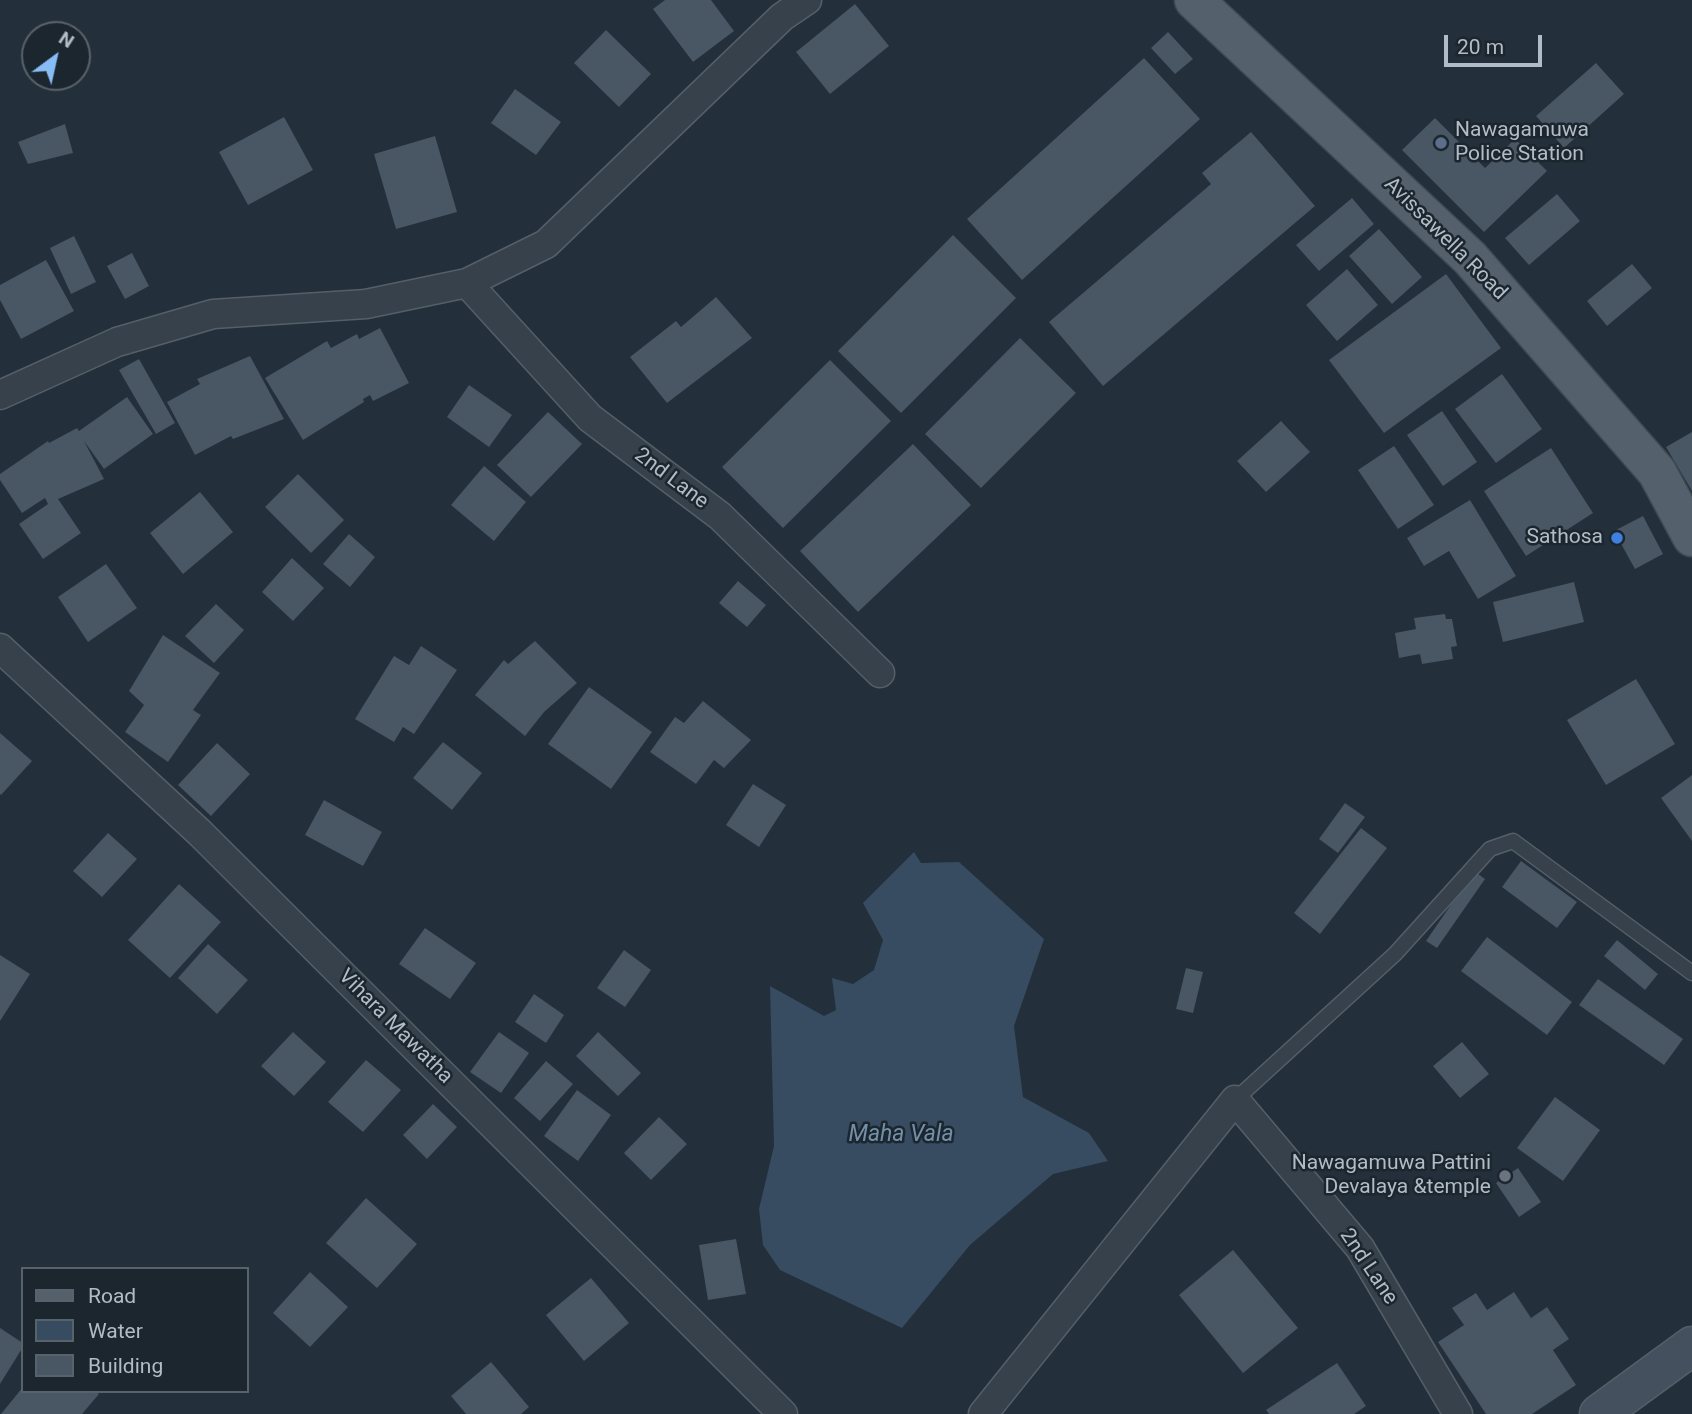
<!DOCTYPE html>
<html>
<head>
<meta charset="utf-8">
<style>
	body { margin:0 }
	#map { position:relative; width:1692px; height:1414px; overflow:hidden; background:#232f3a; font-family:Roboto,sans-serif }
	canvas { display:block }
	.legend { position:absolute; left:21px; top:1267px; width:228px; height:126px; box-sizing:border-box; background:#1c262f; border:2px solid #58626b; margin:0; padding:9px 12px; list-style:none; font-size:21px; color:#b2bcc6 }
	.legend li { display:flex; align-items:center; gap:14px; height:35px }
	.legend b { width:35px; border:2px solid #58626b }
	.north { position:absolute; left:21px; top:21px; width:70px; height:70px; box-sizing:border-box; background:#1c262f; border:2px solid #58626b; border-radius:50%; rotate:33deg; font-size:19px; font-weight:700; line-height:28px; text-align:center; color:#b2bcc6 }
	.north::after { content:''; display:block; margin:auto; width:24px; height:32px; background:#88bcf5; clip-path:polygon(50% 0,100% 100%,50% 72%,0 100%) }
	.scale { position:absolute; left:1444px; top:35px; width:98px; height:32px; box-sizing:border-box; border:4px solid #b2bcc6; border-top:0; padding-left:9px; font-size:21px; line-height:24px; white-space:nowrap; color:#b2bcc6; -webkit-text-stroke:5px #1c262f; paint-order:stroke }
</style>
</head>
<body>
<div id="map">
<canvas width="1692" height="1414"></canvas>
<ul class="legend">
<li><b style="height:9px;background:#54606b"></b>Road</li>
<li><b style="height:19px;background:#374c61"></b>Water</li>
<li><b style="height:19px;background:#495663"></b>Building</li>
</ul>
<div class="north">N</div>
<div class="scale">20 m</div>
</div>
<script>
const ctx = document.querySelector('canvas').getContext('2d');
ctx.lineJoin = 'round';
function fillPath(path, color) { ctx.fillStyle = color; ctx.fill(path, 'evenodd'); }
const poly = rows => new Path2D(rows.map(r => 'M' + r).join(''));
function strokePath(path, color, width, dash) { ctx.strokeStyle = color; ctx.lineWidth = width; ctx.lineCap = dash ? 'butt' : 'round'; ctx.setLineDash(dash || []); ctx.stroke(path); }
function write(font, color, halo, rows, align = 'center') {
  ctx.font = font + ' Roboto,sans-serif'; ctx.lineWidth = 5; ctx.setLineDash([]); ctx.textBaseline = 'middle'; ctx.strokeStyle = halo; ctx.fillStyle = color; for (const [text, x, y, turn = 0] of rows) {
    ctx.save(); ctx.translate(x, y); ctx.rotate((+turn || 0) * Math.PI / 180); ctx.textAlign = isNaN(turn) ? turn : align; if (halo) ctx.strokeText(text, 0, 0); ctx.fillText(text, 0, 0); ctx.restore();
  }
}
fillPath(poly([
	[914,852,921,863,959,862,1044,939,1014,1026,1023,1097,1089,1133,1108,1161,1053,1174,970,1245,902,1328,780,1270,763,1245,759,1209,774,1146,770,986,824,1016,836,1010,832,978,853,984,874,970,883,940,863,903]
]), '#374c61');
fillPath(poly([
	[665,0,711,0,734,31,693,62,653,9],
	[855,4,889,46,830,94,796,52],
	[606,30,651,74,619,107,574,63],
	[1168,32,1193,59,1175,74,1151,48],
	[1144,58,1200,119,1022,280,967,219],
	[1596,63,1624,94,1564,148,1536,116],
	[515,89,561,122,536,155,491,123],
	[284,117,313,170,248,205,219,152],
	[1435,118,1485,168,1515,139,1547,171,1484,232,1402,150],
	[65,124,73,153,28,164,18,142],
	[1251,132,1315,206,1103,386,1049,322,1211,184,1202,173],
	[435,136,457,212,396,229,374,154],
	[1557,194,1580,221,1529,265,1505,238],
	[1352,198,1374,224,1319,271,1296,245],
	[1379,229,1422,277,1392,304,1349,256],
	[953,235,1016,298,901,413,838,351],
	[74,236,96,282,71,294,50,248],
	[132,253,149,286,125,299,107,266],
	[46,260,74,311,21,339,0,300,0,285],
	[1632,264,1652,288,1607,326,1587,301],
	[1347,269,1378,305,1337,341,1306,305],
	[1446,274,1501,348,1384,433,1329,360],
	[716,297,752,338,667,403,630,357,676,321,681,327],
	[380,328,409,383,373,401,370,395,363,399,364,402,303,440,265,378,327,341,331,348,357,334,359,339],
	[1020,338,1076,393,981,488,925,434],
	[250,356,284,419,233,439,231,436,195,455,167,402,200,384,197,379],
	[139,359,175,423,156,434,119,370],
	[830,360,891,421,783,528,722,467],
	[1502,374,1542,429,1496,463,1455,409],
	[469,385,512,415,489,447,447,417],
	[127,397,153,434,104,469,84,441,104,479,58,499,81,533,43,559,19,524,48,504,45,498,22,513,0,480,0,474,48,441,49,443,77,428,79,431],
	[1442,411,1477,462,1443,486,1407,435],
	[548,412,582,444,531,497,497,465],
	[1281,421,1310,452,1266,492,1237,461],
	[1692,432,1692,491,1666,447],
	[913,444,971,505,858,612,800,551],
	[1394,446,1434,505,1398,529,1358,470],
	[1551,448,1593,513,1526,556,1484,491],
	[484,466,526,502,494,541,451,505],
	[298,474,344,520,311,553,265,507],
	[200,492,233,532,183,574,150,533],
	[1470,500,1516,576,1478,599,1449,551,1424,566,1407,538],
	[1643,516,1663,554,1635,569,1614,531],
	[349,534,375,557,350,587,323,564],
	[292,558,324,588,293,621,262,592],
	[106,564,137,608,88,642,58,597],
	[738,581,766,605,747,627,719,603],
	[1574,582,1584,622,1503,642,1493,602],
	[216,604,244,630,214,663,185,636],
	[1445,614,1446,619,1452,619,1457,646,1451,647,1453,659,1422,664,1420,654,1399,658,1395,633,1416,629,1414,618],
	[163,635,220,673,193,710,201,715,168,762,125,732,144,705,129,691],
	[535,641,577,683,544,712,525,736,475,695,504,660,508,664],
	[421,646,457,670,414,734,403,727,394,742,355,719,394,656,409,665],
	[1636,679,1675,744,1606,785,1567,720],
	[589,687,652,732,611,789,548,744],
	[703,701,751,740,724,768,714,760,696,784,650,752,675,717,684,723],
	[0,733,32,761,1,795,0,794],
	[443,742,482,773,452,810,413,778],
	[217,743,250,774,211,816,178,785],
	[1692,775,1692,841,1661,798],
	[753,784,786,805,759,847,726,825],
	[324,800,382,832,363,866,305,835],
	[1345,803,1365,817,1338,853,1319,839],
	[1361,828,1387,848,1320,934,1294,913],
	[108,833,137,859,102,897,73,871],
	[1521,861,1577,902,1557,928,1502,887],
	[1474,871,1485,879,1437,948,1426,941],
	[179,884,221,922,170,978,128,940],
	[425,928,476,963,450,999,399,964],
	[1487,937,1572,1002,1547,1035,1461,971],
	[1617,940,1658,974,1645,990,1604,956],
	[208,944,248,980,217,1014,178,978],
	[624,950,651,970,625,1007,597,988],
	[0,955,30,974,0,1021],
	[1186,968,1203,972,1193,1013,1176,1009],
	[1598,979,1683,1039,1664,1065,1579,1005],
	[534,994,564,1015,546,1043,515,1022],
	[293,1032,326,1062,294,1096,261,1066],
	[499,1032,529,1053,501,1093,470,1072],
	[598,1032,641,1073,618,1096,576,1056],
	[1462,1042,1489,1074,1460,1098,1433,1066],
	[366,1060,401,1090,363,1132,328,1102],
	[546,1061,573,1084,540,1121,514,1098],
	[577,1090,611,1115,578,1161,544,1136],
	[1555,1097,1600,1130,1563,1181,1517,1148],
	[433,1104,457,1127,427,1159,403,1135],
	[659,1117,687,1144,651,1180,624,1153],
	[1518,1168,1541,1202,1519,1217,1496,1183],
	[366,1198,417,1244,377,1288,326,1243],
	[736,1239,746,1294,708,1300,699,1245],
	[1233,1250,1298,1328,1243,1373,1179,1295],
	[310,1272,348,1307,310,1347,273,1313],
	[591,1278,629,1323,584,1361,546,1315],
	[1514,1292,1531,1318,1547,1307,1569,1339,1553,1350,1576,1385,1532,1414,1486,1414,1438,1342,1464,1325,1452,1308,1476,1293,1487,1310],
	[0,1328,23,1343,23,1347,0,1384],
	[491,1362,529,1407,521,1414,466,1414,451,1396],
	[1337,1363,1366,1406,1354,1414,1269,1414,1266,1410],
	[23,1387,23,1391,95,1391,99,1394,82,1414,1,1414]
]), '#495663');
const lane = poly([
	[1235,1100,1395,954,1490,849,1513,841,1692,973]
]);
const street = poly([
	[467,283,590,418,720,516,880,673],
	[0,395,117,342,213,314,366,304,467,283,546,244,782,17,807,0],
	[0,648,199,832,783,1414],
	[983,1414,1235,1100,1360,1248,1458,1414]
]);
const secondary = poly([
	[1599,1414,1692,1346]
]);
const primary = poly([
	[1194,0,1470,258,1657,472,1692,537]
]);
strokePath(lane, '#555f68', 17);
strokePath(street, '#555f68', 31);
strokePath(secondary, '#555f68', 41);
strokePath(primary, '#404a53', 41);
strokePath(lane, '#37414b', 14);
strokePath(street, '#37414b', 28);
strokePath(secondary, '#45505e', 38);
strokePath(primary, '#54606b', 38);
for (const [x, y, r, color] of [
	[1441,143,7,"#5c6f8a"],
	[1617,538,7,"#3f7fe0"],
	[1505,1176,7,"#6b7280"]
]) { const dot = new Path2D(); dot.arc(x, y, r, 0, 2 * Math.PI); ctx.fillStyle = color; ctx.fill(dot); strokePath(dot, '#1c262f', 2.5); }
write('21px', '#b2bcc6', '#1c262f', [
	["Nawagamuwa",1455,131,"left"],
	["Police Station",1455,155,"left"],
	["Sathosa",1603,538],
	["Nawagamuwa Pattini",1491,1164],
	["Devalaya &temple",1491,1188]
], 'right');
write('21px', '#b2bcc6', '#1c262f', [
	["Avissawella Road",1445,239,45],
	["2nd Lane",671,479,37],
	["Vihara Mawatha",395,1027,45],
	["2nd Lane",1368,1267,56]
]);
write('italic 23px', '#738faa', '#1c262f', [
	["Maha Vala",901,1135]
]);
</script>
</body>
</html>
